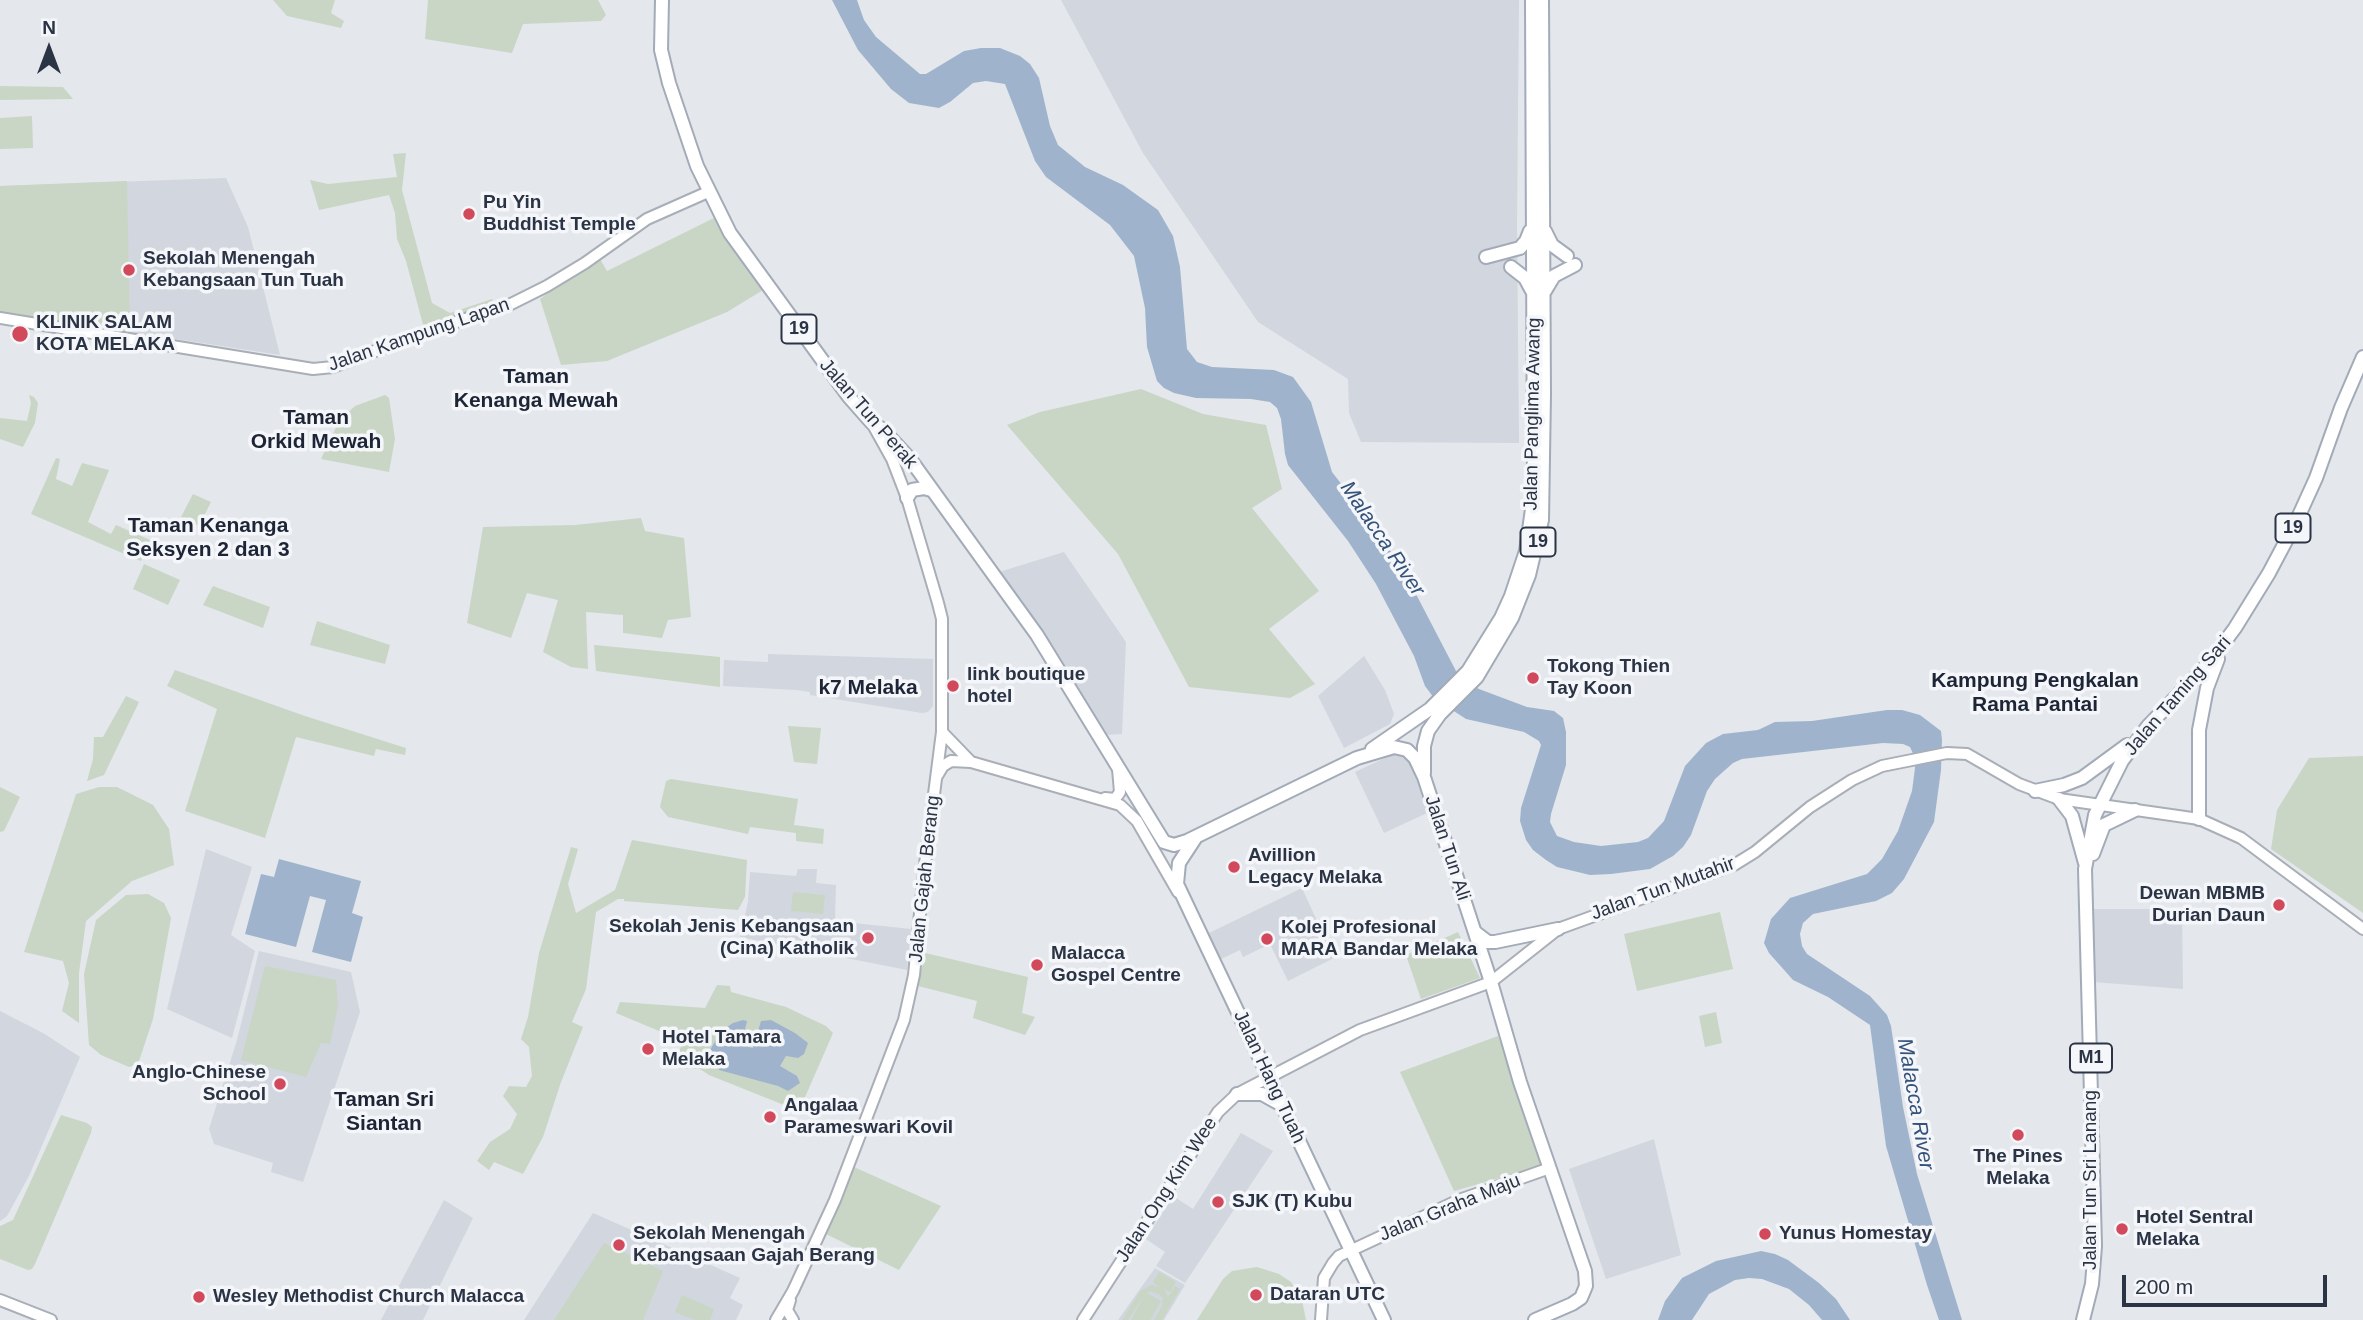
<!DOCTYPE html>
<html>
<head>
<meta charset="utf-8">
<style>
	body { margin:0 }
	#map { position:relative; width:2363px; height:1320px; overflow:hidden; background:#e4e7ec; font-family:Arial,sans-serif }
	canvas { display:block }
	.north { position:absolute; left:14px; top:14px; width:70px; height:70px; -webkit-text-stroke:5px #f4f6f9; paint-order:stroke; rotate:0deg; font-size:19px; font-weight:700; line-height:28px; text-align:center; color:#2b3445 }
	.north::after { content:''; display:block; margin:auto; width:24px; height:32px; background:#2b3445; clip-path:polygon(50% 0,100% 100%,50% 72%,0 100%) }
	.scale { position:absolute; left:2122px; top:1275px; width:205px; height:32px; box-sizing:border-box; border:4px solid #2b3445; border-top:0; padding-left:9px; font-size:21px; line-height:24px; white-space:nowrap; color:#2b3445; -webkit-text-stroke:5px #f4f6f9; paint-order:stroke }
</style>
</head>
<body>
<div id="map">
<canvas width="2363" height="1320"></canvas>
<div class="north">N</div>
<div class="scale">200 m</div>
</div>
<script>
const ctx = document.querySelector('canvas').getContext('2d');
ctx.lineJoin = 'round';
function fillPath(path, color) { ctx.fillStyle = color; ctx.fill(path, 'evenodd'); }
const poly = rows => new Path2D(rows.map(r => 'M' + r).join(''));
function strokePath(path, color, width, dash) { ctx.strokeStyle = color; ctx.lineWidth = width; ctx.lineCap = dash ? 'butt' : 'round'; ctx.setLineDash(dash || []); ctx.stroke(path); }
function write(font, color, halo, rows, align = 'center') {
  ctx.font = font + ' Arial,sans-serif'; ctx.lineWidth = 7; ctx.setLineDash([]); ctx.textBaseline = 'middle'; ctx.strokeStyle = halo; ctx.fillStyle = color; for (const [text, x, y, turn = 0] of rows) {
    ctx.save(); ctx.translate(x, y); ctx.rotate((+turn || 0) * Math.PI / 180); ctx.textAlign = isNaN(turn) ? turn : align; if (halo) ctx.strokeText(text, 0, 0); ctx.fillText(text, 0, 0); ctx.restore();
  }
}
fillPath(poly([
	[1061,0,1519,0,1517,224,1519,443,1361,442,1349,413,1348,379,1258,322,1143,153],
	[226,178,248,227,280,355,0,312,0,186],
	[1064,552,1126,642,1122,734,1104,735,1063,667,999,572],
	[768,654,933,659,933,706,928,712,922,713,810,695,810,692,796,690,723,686,724,660,768,662],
	[1364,656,1385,690,1394,714,1390,724,1344,748,1318,696],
	[1398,752,1409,756,1427,813,1384,833,1355,772],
	[206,849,252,867,231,935,255,951,232,1038,167,1009],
	[798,869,817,869,816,883,836,885,835,921,911,929,907,970,740,937,748,902,750,872,796,876],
	[1302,888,1334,958,1288,981,1270,944,1243,957,1240,950,1219,960,1207,934],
	[2094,909,2182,909,2183,989,2093,982],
	[259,951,351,972,360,1012,303,1182,271,1172,273,1163,214,1144,209,1129,237,1040],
	[0,1011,43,1033,80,1057,29,1176,7,1216,0,1221],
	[1241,1133,1273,1151,1185,1283,1156,1266,1165,1252,1146,1239,1173,1196,1193,1209],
	[1654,1139,1681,1255,1606,1279,1569,1169],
	[444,1200,473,1218,423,1320,381,1320],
	[593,1213,740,1278,730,1298,743,1305,736,1320,524,1320],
	[1155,1268,1185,1285,1164,1320,1118,1320]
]), '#d2d6de');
fillPath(poly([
	[273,0,335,0,331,13,344,21,341,28,287,16],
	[428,0,598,0,606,15,601,21,523,24,512,53,425,39],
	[0,86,63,87,73,99,0,100],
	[32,116,33,148,0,149,0,118],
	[406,153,402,190,432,303,450,313,492,299,497,309,425,332,406,261,397,239,395,213,389,195,319,210,310,180,328,184,397,177,393,154],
	[127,181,130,332,0,312,0,186],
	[720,215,768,287,727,312,607,361,561,365,540,299,597,254,607,271],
	[1141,389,1203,414,1266,425,1282,489,1252,508,1319,591,1269,629,1315,684,1290,698,1189,687,1118,554,1007,425,1040,412],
	[29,395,34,397,38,403,35,423,23,447,0,439,0,418,27,421,31,403],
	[385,395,389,398,395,439,389,472,321,459,339,421,355,406],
	[56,458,60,459,56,479,72,486,82,463,109,470,88,522,111,534,116,525,150,540,141,561,31,514],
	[193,494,211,502,199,526,181,517],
	[641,518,645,531,684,538,691,617,668,620,662,638,623,633,623,615,586,612,588,669,571,667,543,652,558,600,527,593,511,638,467,623,483,527,575,525],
	[144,564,180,580,168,605,133,589],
	[213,586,270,607,263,628,203,605],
	[317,621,390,645,385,664,310,645],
	[594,645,720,657,720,687,596,671],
	[175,670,305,716,406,748,405,755,376,749,374,756,296,737,265,838,185,811,217,709,167,686],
	[126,696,139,702,104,775,87,781,93,759,94,737,103,737],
	[788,726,821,728,817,764,794,762],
	[2363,756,2363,913,2271,849,2277,810,2309,758],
	[671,779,798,799,794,825,824,829,823,844,796,841,796,833,750,827,748,834,668,817,660,807,666,781],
	[0,787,20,797,4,831,0,832],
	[99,787,117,787,153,805,169,829,174,865,132,881,86,921,79,973,79,1023,62,1011,69,983,63,961,24,952,76,794],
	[632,840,747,860,745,897,738,910,624,901,624,899,618,899,596,912,586,989,572,1022,583,1027,561,1082,543,1137,523,1174,494,1162,489,1170,477,1161,490,1142,510,1129,517,1114,503,1096,509,1086,526,1087,532,1076,529,1047,521,1039,528,1017,539,953,571,847,578,849,568,884,576,913,615,890],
	[793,892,825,895,823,914,791,911],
	[148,894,164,903,171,918,153,1019,138,1064,129,1067,101,1055,89,1045,84,974,96,920,126,895],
	[1720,912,1733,969,1637,991,1624,934],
	[1458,932,1480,978,1421,999,1406,955],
	[925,953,1028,977,1022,1013,1035,1017,1025,1035,973,1018,977,1001,918,986],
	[265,966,336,980,338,1006,330,1044,321,1043,306,1077,241,1060],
	[717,985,730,986,731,992,786,1007,826,1026,833,1033,799,1111,709,1075,700,1069,673,1068,683,1041,616,1013,620,1002,705,1008],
	[1716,1012,1722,1043,1705,1047,1699,1016],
	[1498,1036,1545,1165,1454,1191,1400,1072],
	[61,1115,87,1123,92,1127,91,1133,35,1264,32,1269,28,1270,0,1259,0,1226,13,1220],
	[854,1167,941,1206,899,1270,826,1234],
	[604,1243,663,1271,643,1320,554,1320],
	[1257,1267,1279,1274,1291,1282,1302,1300,1306,1320,1197,1320,1223,1279,1232,1271],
	[1159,1272,1176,1282,1170,1292,1164,1289,1168,1297,1175,1286,1180,1289,1162,1320,1154,1320,1162,1306,1163,1299,1160,1295,1150,1291,1147,1293,1161,1301,1150,1320,1131,1320,1145,1294,1128,1320,1122,1320,1140,1291,1151,1285,1159,1287,1153,1282],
	[682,1295,714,1309,710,1320,695,1320,675,1312]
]), '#c9d6c5');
fillPath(poly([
	[832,0,857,0,864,20,876,37,920,74,926,74,964,51,981,48,1000,48,1020,56,1030,64,1039,78,1050,126,1058,145,1085,167,1123,185,1158,210,1173,236,1180,267,1187,349,1197,362,1212,367,1274,370,1293,377,1311,402,1332,472,1374,526,1405,573,1456,671,1464,681,1479,689,1527,707,1554,711,1563,718,1566,732,1566,765,1551,814,1550,822,1557,836,1574,842,1601,846,1638,842,1648,838,1664,821,1685,766,1706,743,1723,734,1758,730,1775,722,1812,721,1887,710,1902,710,1920,715,1941,731,1942,740,1941,770,1934,822,1904,879,1892,893,1876,901,1813,914,1803,923,1800,934,1802,946,1807,954,1870,996,1887,1015,1891,1026,1903,1107,1917,1174,1962,1320,1939,1320,1927,1285,1886,1146,1870,1025,1828,997,1793,980,1769,953,1764,943,1771,919,1790,898,1867,874,1882,859,1898,831,1912,791,1915,768,1915,758,1910,747,1903,744,1883,743,1742,759,1733,763,1715,779,1707,791,1691,835,1683,847,1673,856,1650,869,1611,874,1590,875,1557,867,1546,860,1533,850,1526,840,1520,821,1521,808,1541,745,1539,741,1524,732,1466,719,1434,698,1425,686,1414,656,1376,584,1348,541,1288,465,1285,454,1281,419,1277,408,1270,402,1251,399,1196,398,1174,393,1164,388,1157,381,1147,347,1145,308,1134,256,1110,225,1046,177,1035,161,1005,84,986,81,973,83,950,102,939,108,909,103,891,89,858,50],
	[279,859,361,881,352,913,363,917,351,962,312,952,326,900,310,896,296,947,245,934,261,874,274,877],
	[743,1020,747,1021,742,1042,744,1046,753,1048,761,1021,771,1020,795,1033,808,1043,804,1054,798,1058,786,1056,780,1066,797,1076,800,1083,788,1091,778,1086,719,1070,717,1064,710,1061,709,1052,721,1031,733,1023],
	[1761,1251,1775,1254,1788,1260,1819,1283,1836,1299,1850,1320,1822,1320,1809,1305,1789,1289,1762,1279,1749,1278,1735,1280,1709,1294,1692,1320,1658,1320,1665,1301,1682,1278,1716,1261]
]), '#9fb4cc');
const secondary = poly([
	[0,318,313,369,333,367,425,332,509,305,547,286,585,263,647,219,708,192],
	[942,732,971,762],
	[937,776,943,766,951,761,971,762,1120,805,1137,821,1178,892],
	[1105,798,1115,799,1120,792,1118,769],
	[0,1300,51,1320],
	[790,1300,787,1310,793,1320],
	[776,1320,793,1291,835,1200,904,1020,914,975,924,872,942,732,942,619,938,603,907,498,892,459,872,423],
	[1083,1320,1218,1112,1237,1094,1360,1030,1491,982,1558,929,1734,865,1755,852,1810,807,1852,780,1882,766,1947,753,1967,754,2019,784,2059,799,2199,819,2241,838,2363,929],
	[1321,1320,1324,1278,1333,1263,1339,1256,1459,1200,1550,1168]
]);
const primary = poly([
	[662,0,661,50,669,83,697,166,730,233,849,397,872,423,882,429,910,459,1037,635,1164,842,1174,845,1187,841,1357,758,1394,747,1407,750,1415,758,1424,777,1491,982,1520,1082,1585,1271,1586,1286,1581,1298,1572,1304,1535,1320],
	[1545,231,1552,245,1567,256],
	[1486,257,1520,248,1526,241,1530,231],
	[1511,267,1525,278,1532,291],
	[1545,291,1554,276,1575,265],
	[907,498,912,490,924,488,931,490],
	[1372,749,1430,709,1468,671,1501,618,1511,596,1526,551,1534,495,1532,0],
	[1424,773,1424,746,1428,731,1440,714,1477,677,1512,618,1529,575,1542,520,1544,394,1542,0],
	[2035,791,2064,785,2082,778,2127,745],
	[2059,799,2072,816,2085,863],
	[2199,819,2199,730,2207,688,2218,659],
	[1196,837,1179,863,1177,884,1384,1320],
	[2093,854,2104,825,2135,810],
	[1475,932,1488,942,1495,942,1558,929],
	[1237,1094,1262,1094,1280,1104],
	[2083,1320,2092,1284,2095,1246,2085,869,2095,815,2122,761,2148,726,2209,663,2235,628,2269,573,2296,522,2316,478,2341,408,2363,357]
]);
strokePath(secondary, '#a9aeb7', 14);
strokePath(primary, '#a3abb8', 16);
strokePath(secondary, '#fff', 10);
strokePath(primary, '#fff', 12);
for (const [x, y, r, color] of [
	[469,214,7,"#d1495b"],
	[129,270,7,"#d1495b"],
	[20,334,9,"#d1495b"],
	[1533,678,7,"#d1495b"],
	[953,686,7,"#d1495b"],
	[1234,867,7,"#d1495b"],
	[2279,905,7,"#d1495b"],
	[868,938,7,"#d1495b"],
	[1267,939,7,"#d1495b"],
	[1037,965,7,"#d1495b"],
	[648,1049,7,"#d1495b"],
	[280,1084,7,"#d1495b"],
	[770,1117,7,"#d1495b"],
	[2018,1135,7,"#d1495b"],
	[1218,1202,7,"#d1495b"],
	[2122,1229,7,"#d1495b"],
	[1765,1234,7,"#d1495b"],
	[619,1245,7,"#d1495b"],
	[1256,1295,7,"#d1495b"],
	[199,1297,7,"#d1495b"]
]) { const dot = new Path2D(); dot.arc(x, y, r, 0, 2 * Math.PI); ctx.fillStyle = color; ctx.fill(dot); strokePath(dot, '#f4f6f9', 2.5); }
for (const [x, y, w] of [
	[799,329,35],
	[2293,528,35],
	[1538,542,35],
	[2091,1058,42]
]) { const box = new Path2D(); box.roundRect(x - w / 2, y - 14.5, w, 29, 5); ctx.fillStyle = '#f4f6f9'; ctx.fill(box); strokePath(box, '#2b3445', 2); }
write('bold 18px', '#2b3445', null, [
	["19",799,329],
	["19",2293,528],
	["19",1538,542],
	["M1",2091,1058]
]);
write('bold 19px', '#2b3445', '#f4f6f9', [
	["Pu Yin",483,203],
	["Buddhist Temple",483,225],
	["Sekolah Menengah",143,259],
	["Kebangsaan Tun Tuah",143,281],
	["KLINIK SALAM",36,323],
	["KOTA MELAKA",36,345],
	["Tokong Thien",1547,667],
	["Tay Koon",1547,689],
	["link boutique",967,675],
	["hotel",967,697],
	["Avillion",1248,856],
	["Legacy Melaka",1248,878],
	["Dewan MBMB",2265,894,"right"],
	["Durian Daun",2265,916,"right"],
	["Sekolah Jenis Kebangsaan",854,927,"right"],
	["(Cina) Katholik",854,949,"right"],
	["Kolej Profesional",1281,928],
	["MARA Bandar Melaka",1281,950],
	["Malacca",1051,954],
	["Gospel Centre",1051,976],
	["Hotel Tamara",662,1038],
	["Melaka",662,1060],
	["Anglo-Chinese",266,1073,"right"],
	["School",266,1095,"right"],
	["Angalaa",784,1106],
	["Parameswari Kovil",784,1128],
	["The Pines",2018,1157,"center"],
	["Melaka",2018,1179,"center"],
	["SJK (T) Kubu",1232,1202],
	["Hotel Sentral",2136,1218],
	["Melaka",2136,1240],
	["Sekolah Menengah",633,1234],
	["Kebangsaan Gajah Berang",633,1256],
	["Yunus Homestay",1779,1234],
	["Dataran UTC",1270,1295],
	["Wesley Methodist Church Malacca",213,1297]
], 'left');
write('19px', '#2b3445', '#f4f6f9', [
	["Jalan Kampung Lapan",419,335,-19],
	["Jalan Tun Perak",868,414,49],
	["Jalan Panglima Awang",1533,414,-89],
	["Jalan Taming Sari",2178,696,-49],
	["Jalan Tun Ali",1447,848,72],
	["Jalan Gajah Berang",925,879,-84],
	["Jalan Tun Mutahir",1663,889,-20],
	["Jalan Hang Tuah",1269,1077,65],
	["Jalan Tun Sri Lanang",2091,1180,-90],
	["Jalan Ong Kim Wee",1167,1190,-57],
	["Jalan Graha Maju",1450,1208,-22]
]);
write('bold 21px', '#1d2536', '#f4f6f9', [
	["Taman",536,377],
	["Kenanga Mewah",536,401],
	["Taman",316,418],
	["Orkid Mewah",316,442],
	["Taman Kenanga",208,526],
	["Seksyen 2 dan 3",208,550],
	["Kampung Pengkalan",2035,681],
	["Rama Pantai",2035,705],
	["k7 Melaka",868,688],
	["Taman Sri",384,1100],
	["Siantan",384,1124]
]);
write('italic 21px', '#34527a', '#f4f6f9', [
	["Malacca River",1382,539,56],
	["Malacca River",1915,1104,80]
]);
</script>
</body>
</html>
